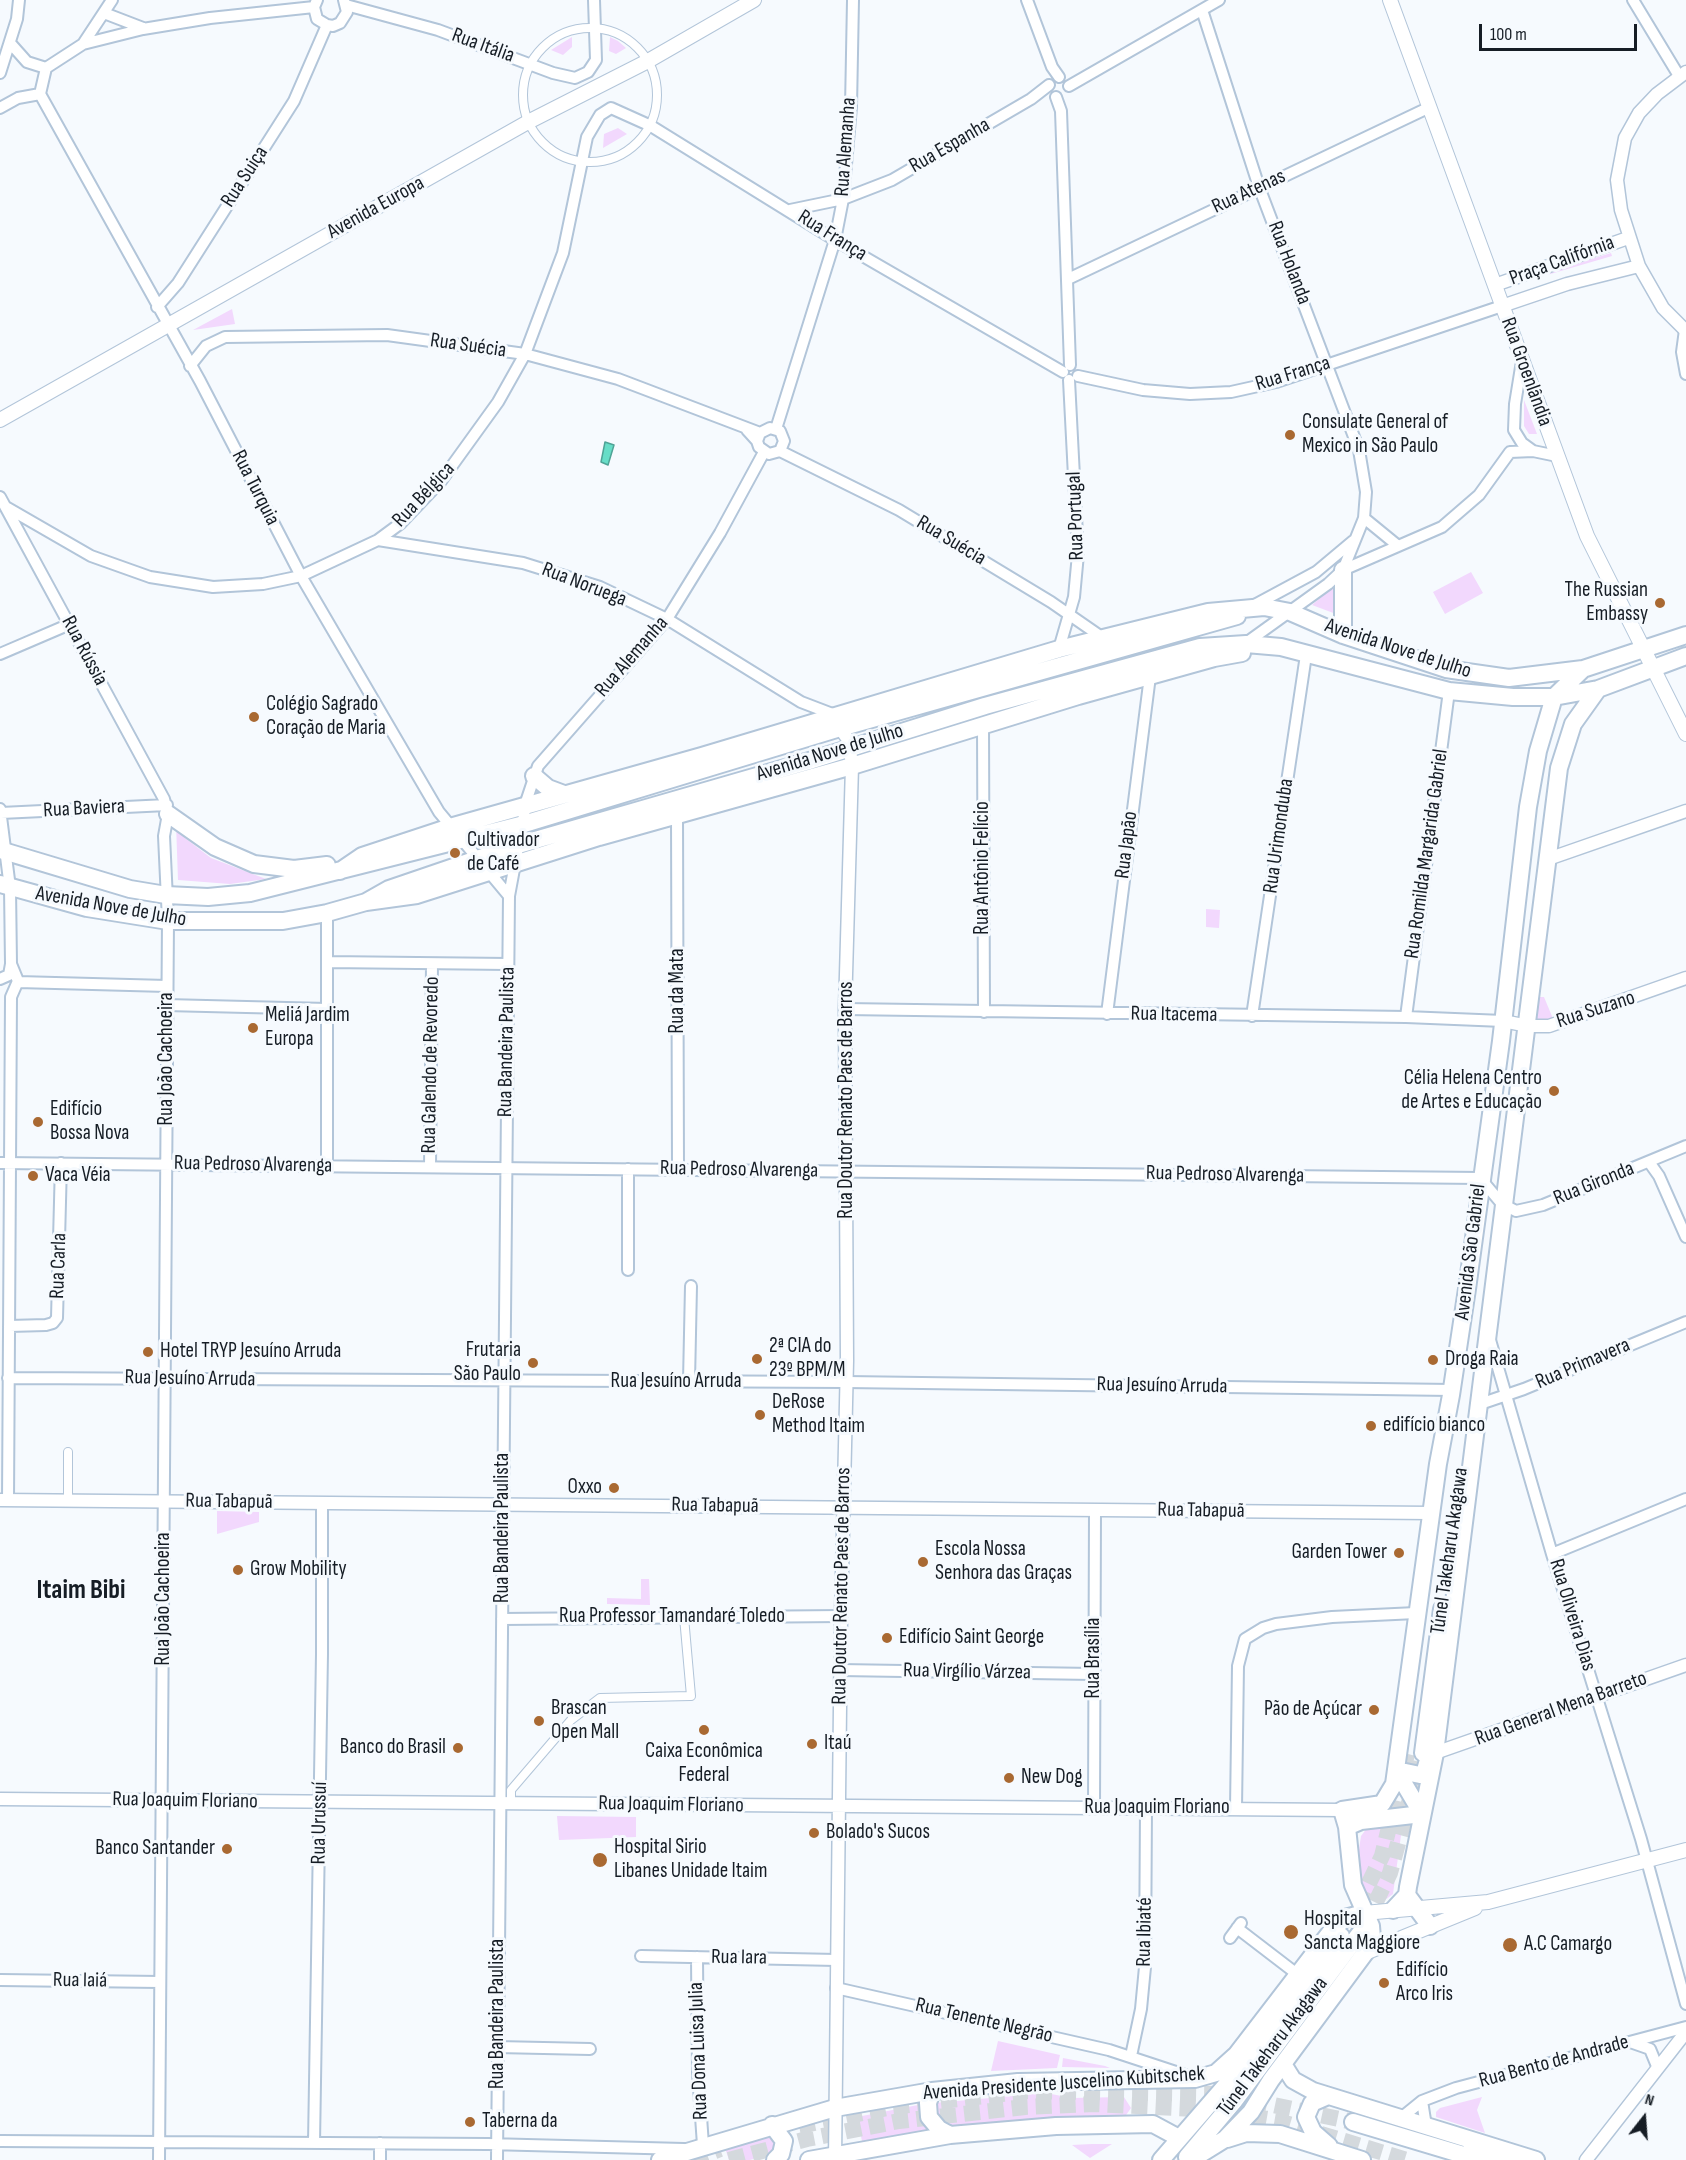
<!DOCTYPE html>
<html>
<head>
<meta charset="utf-8">
<style>
	body { margin:0 }
	#map { position:relative; width:1686px; height:2160px; overflow:hidden; background:#f6fafe; font-family:"Sofia Sans Condensed",sans-serif }
	canvas { display:block }
	.north { position:absolute; left:1614px; top:2088px; width:60px; height:60px; -webkit-text-stroke:4px #f6fafe; paint-order:stroke; rotate:17deg; font-size:16px; font-weight:700; line-height:24px; text-align:center; color:#161d25 }
	.north::after { content:''; display:block; margin:auto; width:21px; height:27px; background:#161d25; clip-path:polygon(50% 0,100% 100%,50% 72%,0 100%) }
	.scale { position:absolute; left:1479px; top:24px; width:158px; height:27px; box-sizing:border-box; border:3px solid #161d25; border-top:0; padding-left:8px; font-size:18px; line-height:21px; white-space:nowrap; color:#161d25; -webkit-text-stroke:4px #f6fafe; paint-order:stroke }
</style>
</head>
<body>
<div id="map">
<canvas width="1686" height="2160"></canvas>
<div class="north">N</div>
<div class="scale">100 m</div>
</div>
<script>
const ctx = document.querySelector('canvas').getContext('2d');
ctx.lineJoin = 'round';
function fillPath(path, color) { ctx.fillStyle = color; ctx.fill(path, 'evenodd'); }
const poly = rows => new Path2D(rows.map(r => 'M' + r).join(''));
function strokePath(path, color, width, dash) { ctx.strokeStyle = color; ctx.lineWidth = width; ctx.lineCap = dash ? 'butt' : 'round'; ctx.setLineDash(dash || []); ctx.stroke(path); }
function write(font, color, halo, rows, align = 'center') {
  ctx.font = font + ' "Sofia Sans Condensed",sans-serif'; ctx.lineWidth = 6; ctx.setLineDash([]); ctx.textBaseline = 'middle'; ctx.strokeStyle = halo; ctx.fillStyle = color; for (const [text, x, y, turn = 0] of rows) {
    ctx.save(); ctx.translate(x, y); ctx.rotate((+turn || 0) * Math.PI / 180); ctx.textAlign = isNaN(turn) ? turn : align; if (halo) ctx.strokeText(text, 0, 0); ctx.fillText(text, 0, 0); ctx.restore();
  }
}
fillPath(poly([
	[572,37,572,47,563,55,551,50],
	[610,37,618,41,626,48,616,54,609,51],
	[618,128,627,134,603,148,604,134],
	[1611,253,1612,256,1506,287,1506,285],
	[232,309,235,324,193,330],
	[1524,400,1537,434,1529,434,1524,426],
	[1471,572,1483,593,1445,614,1433,592],
	[1334,586,1336,614,1312,605],
	[176,824,185,834,185,838,211,858,266,879,230,884,178,880],
	[1206,909,1220,910,1219,928,1206,927],
	[1534,997,1544,997,1554,1021,1530,1024],
	[217,1511,259,1512,259,1522,217,1534],
	[641,1579,649,1579,650,1605,607,1604,607,1598,641,1599],
	[557,1816,636,1817,636,1837,559,1840],
	[1400,1825,1402,1828,1393,1894,1385,1900,1375,1900,1367,1894,1361,1882,1358,1856,1361,1836,1367,1828],
	[998,2041,1060,2055,1057,2068,991,2071],
	[1063,2058,1105,2066,1110,2068,1062,2067],
	[1046,2093,1072,2098,1124,2097,1131,2108,1124,2118,863,2146,857,2117,923,2104],
	[1482,2097,1477,2110,1485,2133,1436,2117,1436,2112,1440,2108],
	[768,2135,777,2141,774,2153,750,2160,729,2160,725,2148],
	[1092,2144,1112,2144,1090,2158,1072,2145]
]), '#f2d8fd');
const water = poly([
	[605,442,614,445,608,465,601,462,605,442]
]);
fillPath(water, '#67ddc7');
strokePath(water, '#4fa396', 1.5);
strokePath(poly([
	[1365,1924,1390,1873,1420,1762],
	[1348,1927,1382,1856,1408,1750]
]), '#d4d9dd', 16, [16, 8]);
strokePath(poly([
	[799,2126,892,2107,1027,2091,1222,2094,1353,2122],
	[692,2160,720,2149],
	[729,2160,807,2139,899,2121,1025,2107,1093,2104,1218,2110,1275,2120,1407,2160]
]), '#d4d9dd', 16, [16, 8]);
const pedestrian = poly([
	'523 95a67 67 0 1 1 134 0a67 67 0 1 1-134 0Z',
	[68,1500,68,1452],
	[511,1803,511,1790,571,1720,600,1698,691,1696,684,1617]
]);
const minor = poly([
	[317,0,314,7,317,19,327,25,333,26,340,23,347,12,344,0],
	[1027,0,1052,67,1059,77],
	[1633,0,1679,76],
	[346,5,438,30,553,73,575,78,588,72,596,60,594,0],
	[1202,10,1259,187,1359,450,1366,492,1364,518,1343,570,1328,584,1246,643],
	[104,13,143,28],
	[11,44,27,62,46,68],
	[83,44,112,0],
	[0,73,17,19,19,0],
	[1069,86,1219,0],
	[40,94,200,381,301,576,439,812,509,896],
	[40,94,46,68,83,44,143,29,210,18,314,7],
	[1056,97,1061,111,1070,365],
	[0,108,18,98,40,94],
	[790,210,843,199,892,180,1031,99,1049,85],
	[1068,279,1430,107],
	[157,307,178,283,294,101,327,25],
	[1685,330,1682,352,1686,374],
	[1522,361,1515,404,1514,430,1522,443,1533,451],
	[190,366,206,346,225,337,387,335,525,354,618,379,760,433],
	[1078,376,1143,390,1190,394,1231,392,1276,382,1502,306],
	[776,429,835,240,843,199,851,107,853,0],
	[747,430,757,441,759,447,769,454,780,451,784,441,780,431,770,428,760,433,757,441],
	[780,451,899,510,1051,602,1103,638],
	[0,497,164,799,168,814,164,836,168,921,159,2160],
	[6,507,91,556,150,577,213,587,263,584,301,576,378,540,401,523,441,481,498,402,525,354,563,253,587,137,600,115,611,108,651,126,835,240,1063,372],
	[1364,518,1397,545],
	[378,540,523,563,600,587,667,619,801,702,835,715],
	[1343,570,1442,527,1479,495,1510,452,1533,451,1557,456],
	[1251,607,1316,572,1353,541],
	[1059,649,1074,597,1078,554,1069,380],
	[0,654,70,624],
	[983,724,984,1012],
	[0,809,10,888,11,964,18,981,11,997,8,1500],
	[1,813,167,805],
	[677,814,678,1169],
	[327,913,327,1166],
	[327,962,508,964],
	[0,979,9,975,11,964],
	[18,982,167,986],
	[166,1005,327,1009],
	[845,1009,1406,1017,1503,1021],
	[1107,1014,1150,676],
	[1252,1016,1306,655],
	[1406,1017,1449,691],
	[1649,1162,1659,1176,1686,1237],
	[0,1163,1480,1178,1502,1204,1516,1211,1543,1205,1686,1146],
	[430,1167,432,964],
	[628,1270,628,1169],
	[9,1326,46,1325,53,1323,57,1318,61,1163],
	[1490,1340,1552,1554,1641,1839,1686,2004],
	[8,1378,846,1382,1452,1390],
	[689,1381,691,1286],
	[1480,1404,1524,1389,1686,1322],
	[1552,1554,1686,1499],
	[502,1619,841,1616],
	[840,1670,1093,1674],
	[1094,1807,1095,1510],
	[1236,1808,1238,1666,1245,1639,1263,1628,1276,1624,1332,1617,1416,1613],
	[1237,1928,1297,1974],
	[1230,1938,1241,1923],
	[641,1956,837,1960],
	[697,1957,698,2074,703,2145],
	[0,1980,160,1982],
	[836,1988,1109,2050,1188,2076],
	[1630,2042,1650,2049,1657,2066],
	[497,2047,590,2049],
	[1131,2056,1141,2009,1145,1967,1146,1807],
	[1422,2101,1426,2126],
	[1401,2118,1422,2101,1456,2088,1686,2027],
	[0,2141,488,2144,684,2149],
	[314,2143,322,1654,322,1503],
	[380,2143,380,2160],
	[497,2160,509,896,527,799,538,766,667,619,720,533,764,452]
]);
const tertiary = poly([
	[1686,72,1657,94,1639,113,1625,138,1617,180,1621,210,1639,266,1663,308,1686,331],
	[1495,285,1628,238],
	[1502,306,1567,284,1639,266],
	[1548,859,1686,811],
	[1503,1021,1528,1026,1549,1026,1686,978],
	[0,1500,1431,1513],
	[1435,1753,1686,1665],
	[0,1799,1342,1810],
	[835,2160,841,1616,847,1361,845,1009,852,766,849,741,840,728],
	[1586,2160,1686,2032]
]);
const secondary = poly([
	[1390,0,1587,536,1686,734],
	[0,420,528,122,648,61,754,0],
	[1364,1913,1488,1902,1686,1850],
	[1365,1953,1475,1908]
]);
const primary = poly([
	[1343,570,1343,635],
	[534,776,548,788,564,794],
	[168,814,215,847,254,864,294,869,327,865],
	[0,850,130,889,166,895,208,897,250,893,524,824,840,728,1237,616],
	[340,871,362,856,450,827,702,756,1059,649,1208,612,1264,607,1290,612,1343,635,1446,669,1509,678,1583,669,1686,635],
	[0,884,87,908,168,921,283,921,327,913,366,902,417,895,599,837,852,766,1078,696,1214,658,1242,653],
	[366,902,389,889,518,845,809,761,985,706,1200,647,1246,644,1281,647,1449,691,1513,697,1554,697,1598,689,1686,656],
	[1423,1753,1442,1609],
	[1396,1770,1420,1775,1424,1774,1428,1760],
	[1396,1770,1422,1814],
	[1347,1827,1361,1821,1422,1814],
	[1393,1910,1407,1895],
	[1430,1926,1407,1895,1408,1887,1435,1753,1559,768,1573,724,1598,689],
	[1283,2064,1293,2080,1313,2091,1536,2160],
	[932,2091,928,2103,929,2117,939,2129,950,2135],
	[1328,2096,1312,2103,1306,2117,1313,2132,1329,2146],
	[772,2125,784,2141,781,2154,775,2160],
	[1227,2139,1246,2133,1280,2134,1362,2160],
	[1187,2157,1235,2100,1360,1933],
	[660,2160,835,2108,932,2091,1018,2082,1195,2079,1216,2073,1236,2055,1332,1930,1345,1918,1364,1913],
	[809,2160,950,2135,1056,2126,1153,2124,1179,2138],
	[1161,2160,1246,2062,1341,1936],
	[1191,2160,1225,2139,1251,2112,1271,2080,1365,1953,1372,1938,1371,1926,1353,1885,1347,1827,1342,1810,1382,1804,1394,1784,1438,1464,1451,1395,1467,1289,1501,1041,1528,807,1538,751,1554,697,1583,669]
]);
const trunk = poly([
	[1353,2122,1480,2160],
	[1470,2151,1507,2160]
]);
strokePath(pedestrian, '#b2c5d9', 10);
strokePath(minor, '#b2c5d9', 14);
strokePath(tertiary, '#b2c5d9', 15);
strokePath(secondary, '#b2c5d9', 16);
strokePath(primary, '#b2c5d9', 20);
strokePath(trunk, '#b2c5d9', 20);
strokePath(pedestrian, '#fff', 8);
strokePath(minor, '#fff', 10);
strokePath(tertiary, '#fff', 12);
strokePath(secondary, '#fff', 14);
strokePath(primary, '#fff', 16);
strokePath(trunk, '#fff', 16);
for (const [x, y, r, color] of [
	[1290,435,6,"#a96932"],
	[1660,603,6,"#a96932"],
	[254,717,6,"#a96932"],
	[455,853,6,"#a96932"],
	[253,1028,6,"#a96932"],
	[1554,1091,6,"#a96932"],
	[38,1122,6,"#a96932"],
	[33,1176,6,"#a96932"],
	[148,1352,6,"#a96932"],
	[757,1359,6,"#a96932"],
	[1433,1360,6,"#a96932"],
	[533,1363,6,"#a96932"],
	[760,1415,6,"#a96932"],
	[1371,1426,6,"#a96932"],
	[614,1488,6,"#a96932"],
	[1399,1553,6,"#a96932"],
	[923,1562,6,"#a96932"],
	[238,1570,6,"#a96932"],
	[887,1638,6,"#a96932"],
	[1374,1710,6,"#a96932"],
	[539,1721,6,"#a96932"],
	[704,1730,6,"#a96932"],
	[812,1744,6,"#a96932"],
	[458,1748,6,"#a96932"],
	[1009,1778,6,"#a96932"],
	[814,1833,6,"#a96932"],
	[227,1849,6,"#a96932"],
	[600,1860,8,"#a96932"],
	[1291,1932,8,"#a96932"],
	[1510,1945,8,"#a96932"],
	[1384,1983,6,"#a96932"],
	[470,2122,6,"#a96932"]
]) { const dot = new Path2D(); dot.arc(x, y, r, 0, 2 * Math.PI); ctx.fillStyle = color; ctx.fill(dot); strokePath(dot, '#f6fafe', 2); }
write('21px', '#161d25', '#f6fafe', [
	["Rua Itália",483,46,20],
	["Rua Espanha",950,146,-30],
	["Rua Alemanha",846,147,-86],
	["Rua Suiça",245,177,-57],
	["Rua Atenas",1249,192,-25],
	["Avenida Europa",376,208,-29],
	["Rua França",832,236,32],
	["Praça Califórnia",1562,261,-20],
	["Rua Holanda",1289,263,69],
	["Rua Suécia",468,346,8],
	["Rua Groenlândia",1526,372,70],
	["Rua França",1293,374,-17],
	["Rua Turquia",255,488,63],
	["Rua Bélgica",424,495,-47],
	["Rua Portugal",1076,516,-92],
	["Rua Suécia",951,541,31],
	["Rua Noruega",584,585,21],
	["Avenida Nove de Julho",1398,649,18],
	["Rua Rússia",84,651,62],
	["Rua Alemanha",632,657,-49],
	["Avenida Nove de Julho",830,753,-17],
	["Rua Baviera",84,809,-3],
	["Rua Urimonduba",1279,836,-82],
	["Rua Japão",1127,845,-83],
	["Rua Romilda Margarida Gabriel",1427,854,-82],
	["Rua Antônio Felício",983,868,-90],
	["Avenida Nove de Julho",111,907,10],
	["Rua da Mata",678,991,-90],
	["Rua Suzano",1596,1010,-18],
	["Rua Itacema",1174,1015,1],
	["Rua Bandeira Paulista",507,1042,-89],
	["Rua João Cachoeira",167,1059,-90],
	["Rua Galendo de Revoredo",431,1065,-89],
	["Rua Doutor Renato Paes de Barros",847,1100,-90],
	["Rua Pedroso Alvarenga",253,1165,1],
	["Rua Pedroso Alvarenga",739,1170,1],
	["Rua Pedroso Alvarenga",1225,1175,1],
	["Rua Gironda",1594,1184,-22],
	["Avenida São Gabriel",1471,1252,-83],
	["Rua Carla",59,1266,-88],
	["Rua Primavera",1583,1364,-23],
	["Rua Jesuíno Arruda",190,1379,1],
	["Rua Jesuíno Arruda",676,1382],
	["Rua Jesuíno Arruda",1162,1386,1],
	["Rua Tabapuã",229,1502,1],
	["Rua Tabapuã",715,1506,1],
	["Rua Tabapuã",1201,1511,1],
	["Rua Bandeira Paulista",503,1528,-90],
	["Túnel Takeharu Akagawa",1450,1551,-82],
	["Rua Doutor Renato Paes de Barros",842,1586,-89],
	["Rua João Cachoeira",164,1599,-90],
	["Rua Oliveira Dias",1572,1615,73],
	["Rua Professor Tamandaré Toledo",672,1617],
	["Rua Brasília",1094,1658,-90],
	["Rua Virgílio Várzea",967,1672,1],
	["Rua General Mena Barreto",1561,1709,-20],
	["Rua Joaquim Floriano",185,1801,1],
	["Rua Joaquim Floriano",671,1805,1],
	["Rua Joaquim Floriano",1157,1808],
	["Rua Urussuí",320,1823,-89],
	["Rua Ibiaté",1145,1932,-89],
	["Rua Iara",739,1958,1],
	["Rua Iaiá",80,1981,1],
	["Rua Bandeira Paulista",498,2014,-90],
	["Rua Tenente Negrão",984,2021,13],
	["Túnel Takeharu Akagawa",1273,2047,-53],
	["Rua Dona Luisa Julia",699,2051,-92],
	["Rua Bento de Andrade",1554,2062,-15],
	["Avenida Presidente Juscelino Kubitschek",1064,2084,-4]
]);
write('21px', '#161d25', '#f6fafe', [
	["Consulate General of",1302,423],
	["Mexico in São Paulo",1302,447],
	["The Russian",1648,591,"right"],
	["Embassy",1648,615,"right"],
	["Colégio Sagrado",266,705],
	["Coração de Maria",266,729],
	["Cultivador",467,841],
	["de Café",467,865],
	["Meliá Jardim",265,1016],
	["Europa",265,1040],
	["Célia Helena Centro",1542,1079,"right"],
	["de Artes e Educação",1542,1103,"right"],
	["Edifício",50,1110],
	["Bossa Nova",50,1134],
	["Vaca Véia",45,1176],
	["2ª CIA do",769,1347],
	["23º BPM/M",769,1371],
	["Frutaria",521,1351,"right"],
	["São Paulo",521,1375,"right"],
	["Hotel TRYP Jesuíno Arruda",160,1352],
	["Droga Raia",1445,1360],
	["DeRose",772,1403],
	["Method Itaim",772,1427],
	["edifício bianco",1383,1426],
	["Oxxo",602,1488,"right"],
	["Escola Nossa",935,1550],
	["Senhora das Graças",935,1574],
	["Garden Tower",1387,1553,"right"],
	["Grow Mobility",250,1570],
	["Edifício Saint George",899,1638],
	["Brascan",551,1709],
	["Open Mall",551,1733],
	["Pão de Açúcar",1362,1710,"right"],
	["Itaú",824,1744],
	["Banco do Brasil",446,1748,"right"],
	["Caixa Econômica",704,1752,"center"],
	["Federal",704,1776,"center"],
	["New Dog",1021,1778],
	["Bolado's Sucos",826,1833],
	["Hospital Sirio",614,1848],
	["Libanes Unidade Itaim",614,1872],
	["Banco Santander",215,1849,"right"],
	["Hospital",1304,1920],
	["Sancta Maggiore",1304,1944],
	["A.C Camargo",1524,1945],
	["Edifício",1396,1971],
	["Arco Iris",1396,1995],
	["Taberna da",482,2122]
], 'left');
write('bold 27px', '#161d25', '#f6fafe', [
	["Itaim Bibi",81,1591]
]);
</script>
</body>
</html>
